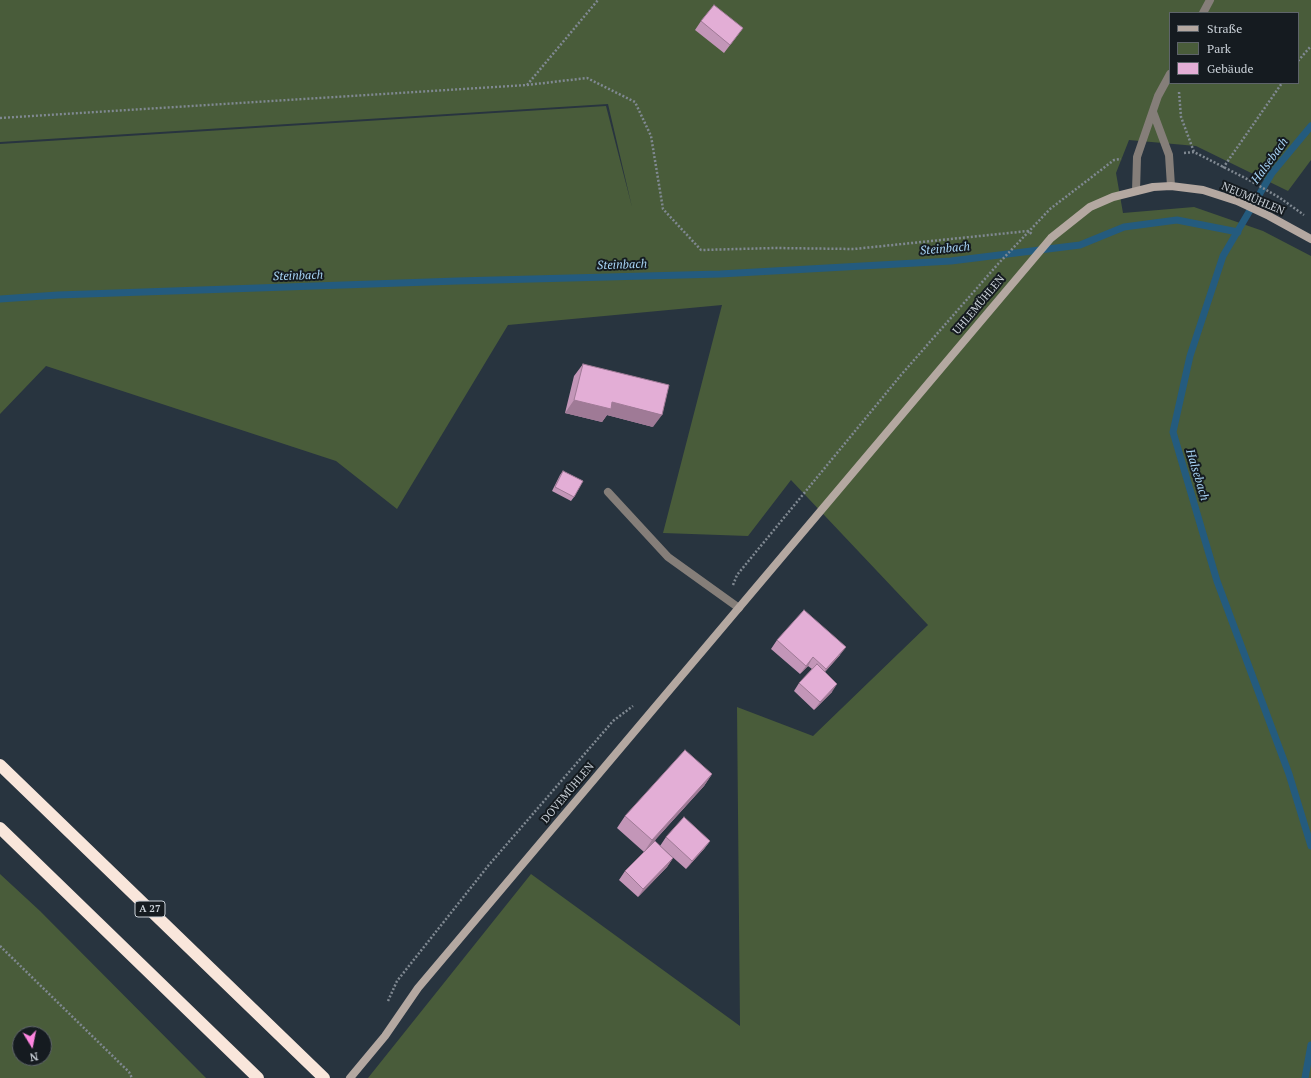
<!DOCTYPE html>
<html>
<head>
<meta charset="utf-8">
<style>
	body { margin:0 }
	#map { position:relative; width:1311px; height:1078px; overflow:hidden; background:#28343f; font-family:"PT Serif",serif }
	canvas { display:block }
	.legend { position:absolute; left:1169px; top:12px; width:130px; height:72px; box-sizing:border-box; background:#151b20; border:1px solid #5e646a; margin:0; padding:5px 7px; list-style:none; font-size:12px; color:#cbd2d9 }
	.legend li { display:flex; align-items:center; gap:8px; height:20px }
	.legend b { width:20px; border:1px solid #5e646a }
	.north { position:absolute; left:12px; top:1026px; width:40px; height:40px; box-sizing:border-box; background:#151b20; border:1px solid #5e646a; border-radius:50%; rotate:170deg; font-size:11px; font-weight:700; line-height:16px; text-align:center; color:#cbd2d9 }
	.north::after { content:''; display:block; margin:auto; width:14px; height:18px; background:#fe86e0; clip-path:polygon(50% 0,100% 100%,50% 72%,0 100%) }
</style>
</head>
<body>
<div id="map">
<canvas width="1311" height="1078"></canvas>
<ul class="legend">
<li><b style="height:5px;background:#b4a8a1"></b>Straße</li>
<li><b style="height:11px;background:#495c3a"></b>Park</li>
<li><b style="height:11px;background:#e3aed6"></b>Gebäude</li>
</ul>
<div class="north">N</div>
</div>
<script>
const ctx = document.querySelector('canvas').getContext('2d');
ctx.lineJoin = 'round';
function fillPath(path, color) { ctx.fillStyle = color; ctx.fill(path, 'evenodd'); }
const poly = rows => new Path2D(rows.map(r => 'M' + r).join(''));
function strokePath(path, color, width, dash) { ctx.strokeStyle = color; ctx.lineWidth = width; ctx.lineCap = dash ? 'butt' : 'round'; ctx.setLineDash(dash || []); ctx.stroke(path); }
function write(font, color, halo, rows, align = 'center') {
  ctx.font = font + ' "PT Serif",serif'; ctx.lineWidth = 4; ctx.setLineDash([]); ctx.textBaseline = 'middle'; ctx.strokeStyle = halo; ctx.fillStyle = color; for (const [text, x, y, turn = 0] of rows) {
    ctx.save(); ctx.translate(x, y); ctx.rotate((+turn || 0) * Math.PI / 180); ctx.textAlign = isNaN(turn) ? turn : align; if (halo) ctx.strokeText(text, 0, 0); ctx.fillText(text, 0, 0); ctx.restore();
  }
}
fillPath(poly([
	[0,0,1311,0,1311,160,1288,191,1196,146,1129,140,1116,173,1123,213,1194,207,1263,231,1311,256,1311,1078,368,1078,531,874,740,1026,737,707,813,736,928,625,791,480,748,536,663,533,722,305,508,325,397,509,336,461,46,366,0,414,0,144,606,106,632,207,608,104,0,142],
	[1170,13,1298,13,1298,83,1170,83],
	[0,874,40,911,206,1078,0,1078],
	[20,1034,44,1034,44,1058,20,1058]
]), '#495c3a');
strokePath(poly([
	[1311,126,1272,173,1223,256,1190,356,1173,432,1217,581,1289,774,1311,846],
	[0,299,58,295,457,281,720,274,951,261,1080,245,1124,227,1177,220,1238,232],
	[1305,1078,1311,1045]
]), '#245b7e', 7);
strokePath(poly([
	[1298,61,1311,46],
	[527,85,587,78,635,102,651,136,663,209,701,250,775,248,854,249,1028,231,1033,235],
	[1179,92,1181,117,1194,152],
	[0,118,527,85,598,0],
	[1184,153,1194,152,1249,180,1280,198,1304,215],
	[1223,168,1282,83],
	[733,585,737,575,901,375,998,264,1050,209,1114,160,1121,159],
	[0,946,129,1072,132,1078],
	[388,1001,397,981,488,866,613,721,633,706]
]), '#808992', 2.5, [2, 2]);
strokePath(poly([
	[608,492,668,557,739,608]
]), '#857e79', 8);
strokePath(poly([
	[1203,13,1210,0],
	[1153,112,1169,155,1171,186],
	[1136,191,1137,157,1158,96,1170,74]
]), '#857e79', 8);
strokePath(poly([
	[350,1078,385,1036,418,988,1051,238,1090,207,1113,197,1153,187,1171,186,1203,190,1237,201,1269,216,1311,239]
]), '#b4a8a1', 8);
strokePath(poly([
	[0,765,324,1078],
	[0,828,258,1078]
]), '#f9e6db', 12);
fillPath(poly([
	[701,21,743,28,724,53,695,30],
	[583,364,653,427,607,415,602,422,565,413,574,376],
	[563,471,574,497,571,501,552,491,560,475],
	[777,640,840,655,825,672,832,692,814,710,794,691,799,683,812,669,808,666,800,674,771,649],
	[712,774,704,786,647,849,673,858,667,867,638,897,619,880,625,871,644,852,617,828,625,816],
	[666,837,710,841,704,849,686,869,660,846]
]), '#c396b8');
fillPath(poly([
	[574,400,612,402,662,415,653,427,607,415,602,422,565,413],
	[846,647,840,655,820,677,826,669],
	[813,657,808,666,800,674,806,666],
	[837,684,832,692,814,710,820,702],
	[712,774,704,786,644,852,652,840],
	[710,841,704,849,686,869,692,861],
	[673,858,667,867,638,897,643,889]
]), '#9f7a96');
const building = poly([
	[714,5,743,28,730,45,701,21,714,5],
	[583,364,669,385,662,415,612,402,611,409,574,400,583,364],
	[563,471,583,481,574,497,555,487,563,471],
	[804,610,846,647,826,669,813,657,806,666,777,640,804,610],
	[817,664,837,684,820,702,799,683,817,664],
	[685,750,712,774,652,840,625,816,685,750],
	[684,817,710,841,692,861,666,837,684,817],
	[655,841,673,858,643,889,625,871,655,841]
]);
fillPath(building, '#e3aed6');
strokePath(building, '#9f7a96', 1);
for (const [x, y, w] of [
	[150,909,30]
]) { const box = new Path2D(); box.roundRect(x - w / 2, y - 8, w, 16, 3); ctx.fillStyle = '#151b20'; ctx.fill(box); strokePath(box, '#cbd2d9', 1); }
write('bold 10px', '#cbd2d9', null, [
	["A 27",150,909]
]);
write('11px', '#cbd2d9', '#151b20', [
	["NEUMÜHLEN",1253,199,23],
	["UHLEMÜHLEN",979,305,-50],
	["DOVEMÜHLEN",568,793,-50]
]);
write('italic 12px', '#a9d6f8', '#151b20', [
	["Halsebach",1270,161,-54],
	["Steinbach",945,249,-5],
	["Steinbach",622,265,-2],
	["Steinbach",298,276,-2],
	["Halsebach",1197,475,73]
]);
</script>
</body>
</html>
